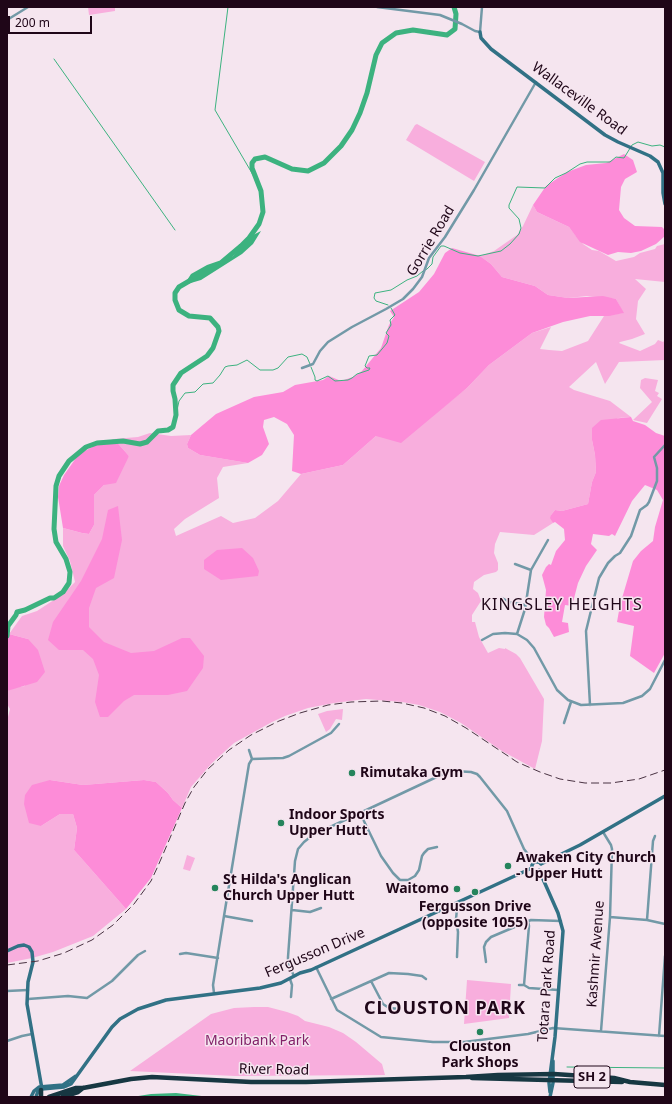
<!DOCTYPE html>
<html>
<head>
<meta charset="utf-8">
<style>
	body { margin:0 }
	#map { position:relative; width:672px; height:1104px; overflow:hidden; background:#f5e5ef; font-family:"Noto Sans",sans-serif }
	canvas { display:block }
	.frame { position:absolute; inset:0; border:8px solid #1f0618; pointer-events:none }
	.scale { position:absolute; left:8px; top:16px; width:84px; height:18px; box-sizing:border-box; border:2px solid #1f0618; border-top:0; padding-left:5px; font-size:12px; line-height:14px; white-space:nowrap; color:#1f0618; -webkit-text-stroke:3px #f5e5ef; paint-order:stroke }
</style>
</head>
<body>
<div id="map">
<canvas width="672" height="1104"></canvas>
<div class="frame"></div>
<div class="scale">200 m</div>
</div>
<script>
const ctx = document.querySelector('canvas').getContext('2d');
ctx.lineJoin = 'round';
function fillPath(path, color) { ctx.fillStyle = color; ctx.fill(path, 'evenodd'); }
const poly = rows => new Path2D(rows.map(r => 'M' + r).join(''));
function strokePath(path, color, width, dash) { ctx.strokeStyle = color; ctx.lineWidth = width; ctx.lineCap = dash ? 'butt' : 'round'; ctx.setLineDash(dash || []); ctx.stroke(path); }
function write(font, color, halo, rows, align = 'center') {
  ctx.font = font + ' "Noto Sans",sans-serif'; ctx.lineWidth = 3; ctx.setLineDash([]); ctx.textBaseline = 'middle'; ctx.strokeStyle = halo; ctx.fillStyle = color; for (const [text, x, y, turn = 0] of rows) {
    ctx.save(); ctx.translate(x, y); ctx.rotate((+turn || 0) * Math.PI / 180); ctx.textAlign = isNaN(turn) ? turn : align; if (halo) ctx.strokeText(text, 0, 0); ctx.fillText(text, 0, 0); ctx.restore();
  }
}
fillPath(poly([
	[88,7,115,7,115,11,89,15],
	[417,124,485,162,474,181,406,140,415,125],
	[533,205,537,212,569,227,576,236,578,236,583,244,592,250,599,251,616,261,634,257,640,253,655,249,657,246,665,244,665,282,635,279,646,289,638,301,636,319,645,334,632,339,620,342,619,343,640,351,655,344,658,340,663,342,665,340,665,360,619,362,605,384,596,362,569,387,574,390,610,401,631,417,618,418,592,440,595,455,596,472,592,482,588,504,562,511,555,510,551,515,553,523,534,535,500,532,495,544,494,553,498,563,498,570,496,572,484,575,474,582,473,589,478,593,481,601,472,615,472,622,475,622,479,637,488,653,499,648,505,649,505,648,516,654,520,658,544,699,542,741,535,769,502,751,461,723,440,712,419,705,402,702,366,699,334,703,308,708,285,716,272,722,234,743,212,763,191,787,182,808,173,800,168,793,156,782,144,780,83,785,50,780,41,826,60,814,73,814,77,828,74,850,126,909,93,936,53,952,32,958,7,963,7,721,10,709,7,704,7,691,13,688,25,686,28,639,9,634,22,616,37,611,63,594,75,582,70,561,63,546,63,528,82,533,89,534,94,525,94,495,104,485,129,456,114,439,138,437,150,433,171,436,191,435,187,444,188,448,200,455,248,463,223,467,217,478,219,498,185,519,174,529,176,536,221,516,233,523,255,518,278,501,301,474,343,465,376,436,443,407,467,388,489,365,532,333,551,327,540,349,549,350,562,351,588,341,604,316,623,313,616,299,587,296,568,298,548,295,535,286,502,277,491,264,480,256,494,251,517,235,523,226],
	[645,378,658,380,655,391,659,393,657,396,662,399,647,423,633,420,652,402,640,388,641,380],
	[343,709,342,720,336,719,330,729,326,732,318,714,327,711],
	[187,855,195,858,190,871,183,869],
	[467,980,511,984,509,1018,464,1024],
	[254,1007,268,1007,287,1012,298,1016,305,1021,329,1027,343,1033,356,1042,382,1064,385,1075,235,1076,130,1071,211,1014,234,1008]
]), '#f8aedd');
fillPath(poly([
	[624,154,633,160,637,172,625,179,621,187,619,210,624,218,635,226,662,227,665,230,665,236,656,244,641,251,631,253,618,252,608,255,580,242,569,227,537,212,533,205,546,186,567,172,586,165,606,163],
	[452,248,480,256,491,264,502,277,535,286,548,295,568,298,603,296,616,299,624,313,609,316,590,316,563,322,532,333,489,365,467,388,401,443,376,436,343,465,301,474,292,471,294,435,287,424,274,417,264,420,263,427,269,444,262,455,248,463,200,455,188,448,187,444,191,435,216,414,254,397,283,392,295,385,323,380,329,376,341,381,353,377,362,371,381,348,389,325,394,317,390,311,419,292,434,274,445,253],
	[631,417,633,421,645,425,656,433,665,436,665,653,654,673,630,656,634,626,617,622,620,605,633,561,641,551,653,541,655,527,663,500,657,490,645,485,632,501,615,536,612,534,609,536,593,534,591,544,597,550,586,566,578,583,572,606,565,605,562,622,568,623,569,632,554,637,549,628,546,625,544,617,546,590,542,575,546,567,549,564,551,565,556,551,565,540,564,529,555,522,553,523,550,518,551,515,555,510,562,511,588,504,592,482,596,472,595,455,592,440,592,428,601,420],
	[114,439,129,456,116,483,104,485,94,495,94,525,89,534,82,533,63,528,58,497,59,486,64,475,76,458,81,453,96,445],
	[118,506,122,540,114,578,96,588,89,608,89,627,104,642,131,653,154,651,182,638,190,638,204,656,203,668,187,691,168,695,134,695,124,701,108,717,100,717,95,702,99,675,93,659,83,650,59,650,48,640,53,622,81,581,102,539,108,510],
	[242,548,253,558,259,571,258,576,221,580,204,569,204,560,217,550],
	[9,634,28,639,38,650,45,672,37,682,7,691,7,635],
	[50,780,83,785,144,780,156,782,168,793,173,800,182,808,151,878,126,909,74,850,77,828,73,814,60,814,41,826,29,823,24,804,25,795,32,785]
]), '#fd8cd8');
fillPath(poly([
	[261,231,253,244,242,254,201,280,184,285,191,274,207,265,233,256,249,237],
	[176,1093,210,1097,132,1097,151,1094]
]), '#3cb27f');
strokePath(poly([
	[228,7,215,110,256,180],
	[54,59,175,230],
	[388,305,376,301,374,298,375,293,391,290,407,280,417,276,423,271,427,269,432,264,433,257,441,246,444,246,460,253,478,256,501,251,510,244,519,234,521,228,519,219,509,208,509,205,517,187,545,188,555,178,566,173,580,164,587,162,610,162,616,157,624,158,632,145,638,142,652,146,660,145,665,147],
	[311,367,315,377,315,380,317,381,328,376,335,381,348,380,352,378,357,374,369,370,370,368,367,368,365,366,369,356,377,355,387,343,389,336,386,333,391,325,390,320,395,315,391,308],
	[176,415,179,401,185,393,195,392,203,384,213,383,220,375,225,367,228,366,237,365,247,360,260,370,273,370,278,368,288,357,302,354,307,357,310,364],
	[567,1067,665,1068]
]), '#3cb27f', 1);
strokePath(poly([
	[222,262,241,246,249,238,259,224,263,212,261,191,252,168,252,163,255,159,265,157,292,169,308,171,324,163,341,146,352,130,360,113,367,93,376,55,382,43,396,33,413,30,447,35,455,29,456,14,454,7],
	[7,636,8,626,16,615,17,612,25,610,50,598,54,598,63,592,69,583,70,572,66,559,56,542,54,529,56,486,59,476,69,461,86,447,97,443,123,441,140,444,147,442,158,431,168,430,173,427,176,415,175,399,173,391,173,385,181,373,207,356,213,348,219,331,218,327,210,318,189,316,179,310,175,300,175,293,179,287,191,280]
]), '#3cb27f', 5);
strokePath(poly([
	[377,7,440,15,462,24,475,31,480,32,482,7],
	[7,20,28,7],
	[302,368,313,364,320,351,328,342,352,327,386,309,403,299,413,289,422,277,429,258,445,237,474,190,536,82],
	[515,564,531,570],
	[502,598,509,602,526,605],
	[517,634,525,609,531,570,548,540],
	[482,640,493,634,505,633,517,634,527,640,534,648,557,690,568,700,581,705,623,703,642,696,650,689,665,660],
	[590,705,586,631,599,578,608,563,615,556,620,553,631,536,640,510,647,505,649,502,657,481,657,468,654,457,665,445],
	[564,723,571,702],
	[252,759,283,758,289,756,331,733,339,724],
	[360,813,381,856,393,873,400,880,408,880,415,876,419,870,422,856,424,853,428,849,437,847],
	[455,904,457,909,456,919,458,932,457,957],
	[292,910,310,912,321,908],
	[224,916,252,921],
	[610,917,647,920,665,924],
	[647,920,653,841,655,836],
	[180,954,186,953,218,958],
	[486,962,484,947,486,942,491,937,531,920,561,921],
	[316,967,337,1010,381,1037,433,1042,464,1042,528,1034,553,1028,665,1036],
	[294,976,288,963,288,957,295,861,298,849,304,842,313,835,443,774,454,771,471,772,477,774,480,777,507,811,524,849,534,862],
	[290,979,292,985,291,997],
	[371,981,383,1004,389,1008,400,1009],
	[519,985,524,985,529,988,558,990],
	[524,985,529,926,528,921],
	[7,991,28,990],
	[214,993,213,985,224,916,249,764,252,759,249,750],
	[28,999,68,996,87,998,112,981,138,955,145,951],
	[331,999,389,973,408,974,422,976,426,979],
	[601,1031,610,917,612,849,611,845,603,832],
	[659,1036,665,956],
	[7,1041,22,1036,32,1034]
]), '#7299a7', 2.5);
strokePath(poly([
	[480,32,481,38,491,49,605,135,618,142,650,156,658,162,663,173,663,193,665,204],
	[541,864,580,845,665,796],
	[532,868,532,865,534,862,539,862,541,864],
	[539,870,558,913,563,931,555,1037,549,1083,550,1092],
	[7,951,18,946,24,945,29,947,32,952,33,962,28,982,27,1004,42,1089],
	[31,1097,34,1091,39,1087,63,1085,76,1076],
	[36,1097,38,1091,42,1089,64,1087,71,1084,112,1027,120,1019,138,1009,166,1000,260,988,281,983,300,973,311,970,532,868],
	[550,1097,553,1083,553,1061]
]), '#317185', 3.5);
strokePath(poly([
	[472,1078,622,1082],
	[41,1090,41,1097],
	[49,1097,76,1088,83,1088,131,1079,152,1077,251,1082,306,1082,466,1077,498,1075,554,1074,614,1078,630,1082,665,1085],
	[63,1097,78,1092,83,1088]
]), '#173742', 4.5);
strokePath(poly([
	[7,965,38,961,64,953,92,940,113,925,134,904,151,881,158,866,185,803,194,787,208,769,229,750,251,735,279,721,300,713,328,705,351,702,382,701,402,703,424,708,445,716,466,728,517,762,540,772,560,779,585,783,611,783,639,779,665,770]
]), '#493242', 1, [8, 4]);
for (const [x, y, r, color] of [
	[352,773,4,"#25845c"],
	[281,823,4,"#25845c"],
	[508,866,4,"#25845c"],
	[215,888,4,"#25845c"],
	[457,889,4,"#25845c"],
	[475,892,4,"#25845c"],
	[480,1032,4,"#25845c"]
]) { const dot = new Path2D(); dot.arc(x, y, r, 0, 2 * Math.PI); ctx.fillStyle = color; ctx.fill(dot); strokePath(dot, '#f5e5ef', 1.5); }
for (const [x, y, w] of [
	[592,1077,36]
]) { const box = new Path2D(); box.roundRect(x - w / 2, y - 11, w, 22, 3); ctx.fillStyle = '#f5e5ef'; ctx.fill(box); strokePath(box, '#1f0618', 1); }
write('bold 13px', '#1f0618', null, [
	["SH 2",592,1077]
]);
write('14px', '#1f0618', '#f5e5ef', [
	["Wallaceville Road",579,99,36],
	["Gorrie Road",431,241,-59],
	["Fergusson Drive",315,953,-23],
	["Kashmir Avenue",596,954,-86],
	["Totara Park Road",547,986,-86],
	["River Road",274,1070,1]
]);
write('bold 14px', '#1f0618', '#f5e5ef', [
	["Rimutaka Gym",360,773],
	["Indoor Sports",289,815],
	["Upper Hutt",289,831],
	["Awaken City Church",516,858],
	["- Upper Hutt",516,874],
	["St Hilda's Anglican",223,880],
	["Church Upper Hutt",223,896],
	["Waitomo",449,889,"right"],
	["Fergusson Drive",475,907,"center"],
	["(opposite 1055)",475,923,"center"],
	["Clouston",480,1047,"center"],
	["Park Shops",480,1063,"center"]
], 'left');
write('14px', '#832169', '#f5e5ef', [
	["Maoribank Park",257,1041]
]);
ctx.letterSpacing = '1px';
write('16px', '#1f0618', '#f5e5ef', [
	["KINGSLEY HEIGHTS",562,605]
]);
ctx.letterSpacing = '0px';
ctx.letterSpacing = '1px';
write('bold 18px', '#1f0618', '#f5e5ef', [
	["CLOUSTON PARK",445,1009]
]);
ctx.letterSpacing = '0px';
</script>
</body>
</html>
